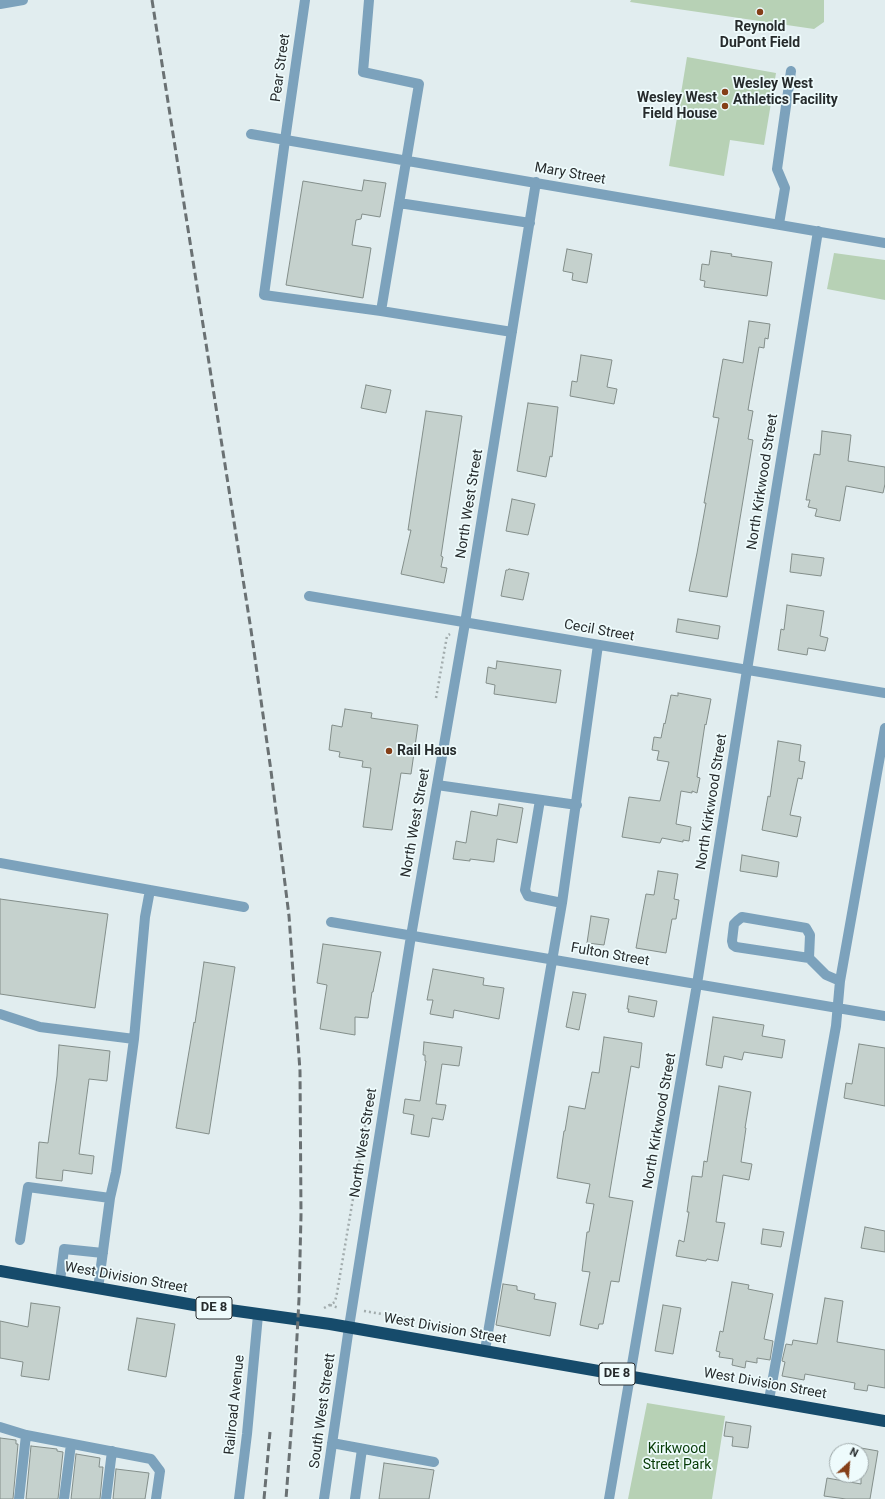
<!DOCTYPE html>
<html>
<head>
<meta charset="utf-8">
<style>
	body { margin:0 }
	#map { position:relative; width:885px; height:1499px; overflow:hidden; background:#e1edef; font-family:Roboto,sans-serif }
	canvas { display:block }
	.north { position:absolute; left:829px; top:1443px; width:40px; height:40px; box-sizing:border-box; background:#eefbfc; border:1px solid #9ea8a9; border-radius:50%; rotate:26deg; font-size:11px; font-weight:700; line-height:16px; text-align:center; color:#262b2c }
	.north::after { content:''; display:block; margin:auto; width:14px; height:18px; background:#853f18; clip-path:polygon(50% 0,100% 100%,50% 72%,0 100%) }
</style>
</head>
<body>
<div id="map">
<canvas width="885" height="1499"></canvas>
<div class="north">N</div>
</div>
<script>
const ctx = document.querySelector('canvas').getContext('2d');
ctx.lineJoin = 'round';
function fillPath(path, color) { ctx.fillStyle = color; ctx.fill(path, 'evenodd'); }
const poly = rows => new Path2D(rows.map(r => 'M' + r).join(''));
function strokePath(path, color, width, dash) { ctx.strokeStyle = color; ctx.lineWidth = width; ctx.lineCap = dash ? 'butt' : 'round'; ctx.setLineDash(dash || []); ctx.stroke(path); }
function write(font, color, halo, rows, align = 'center') {
  ctx.font = font + ' Roboto,sans-serif'; ctx.lineWidth = 3.5; ctx.setLineDash([]); ctx.textBaseline = 'middle'; ctx.strokeStyle = halo; ctx.fillStyle = color; for (const [text, x, y, turn = 0] of rows) {
    ctx.save(); ctx.translate(x, y); ctx.rotate((+turn || 0) * Math.PI / 180); ctx.textAlign = isNaN(turn) ? turn : align; if (halo) ctx.strokeText(text, 0, 0); ctx.fillText(text, 0, 0); ctx.restore();
  }
}
fillPath(poly([
	[631,0,824,0,824,22,814,29,630,2],
	[687,57,776,73,764,145,730,140,724,176,669,166],
	[834,253,885,260,885,300,827,289],
	[647,1403,725,1416,712,1499,628,1499]
]), '#b7d1b5');
const building = poly([
	[364,180,386,183,380,217,362,214,361,219,356,220,352,245,371,248,363,298,286,285,303,181,362,191,364,180],
	[567,249,592,254,587,283,572,280,573,273,563,271,567,249],
	[711,251,732,254,731,256,772,262,767,296,704,287,705,281,700,280,702,264,709,265,711,251],
	[749,321,770,324,768,339,765,338,764,348,759,347,748,410,753,411,748,439,753,440,727,597,689,591,697,553,706,503,704,503,719,418,713,417,723,359,743,363,749,321],
	[581,355,612,360,607,387,617,389,614,404,570,396,572,381,577,382,581,355],
	[366,385,391,390,386,413,361,408,366,385],
	[528,403,558,407,552,457,550,456,546,477,517,471,528,403],
	[426,411,462,416,441,556,443,557,441,567,447,568,444,583,401,574,411,530,408,530,426,411],
	[822,431,851,435,848,461,885,467,885,484,883,493,846,486,840,521,815,516,817,509,808,507,810,500,806,500,814,454,820,455,822,431],
	[512,499,535,504,528,535,506,531,512,499],
	[792,554,824,558,821,576,790,572,792,554],
	[509,569,529,573,523,600,501,596,506,570,508,570,509,569],
	[787,605,824,611,820,636,828,638,825,651,808,648,807,655,778,650,781,629,784,630,787,605],
	[678,619,720,626,718,639,676,632,678,619],
	[497,661,561,670,556,703,494,694,495,685,486,683,488,667,496,669,497,661],
	[678,693,711,699,706,725,705,724,697,777,700,778,697,793,692,791,692,793,681,791,676,824,691,827,689,841,683,840,683,842,662,838,660,843,622,837,629,797,660,801,669,762,657,760,659,751,652,750,654,737,661,738,664,723,665,724,671,695,678,696,678,693],
	[345,709,372,713,371,718,418,725,411,774,401,773,392,830,363,827,371,768,362,767,363,761,339,757,340,752,329,750,332,725,342,727,345,709],
	[778,741,801,745,799,761,805,762,802,779,798,778,790,815,801,817,797,837,762,830,768,796,770,797,778,741],
	[499,804,523,808,517,843,497,839,494,862,470,859,470,861,453,859,456,841,466,843,471,811,497,816,499,804],
	[742,855,779,862,777,877,740,871,742,855],
	[658,871,678,874,674,899,679,900,676,919,672,919,666,953,636,948,646,894,654,895,658,871],
	[0,899,108,914,95,1008,0,994,0,899],
	[591,916,609,919,604,945,587,943,591,916],
	[323,944,381,952,373,992,372,992,368,1018,355,1017,355,1035,320,1029,327,985,317,983,323,944],
	[204,962,235,967,209,1134,176,1128,194,1022,195,1023,204,962],
	[433,969,484,978,483,985,504,988,499,1019,454,1010,453,1018,430,1014,433,1000,427,1000,433,969],
	[573,992,586,994,579,1030,566,1027,573,992],
	[629,996,657,1001,654,1017,628,1012,629,1009,627,1009,629,996],
	[713,1017,764,1025,762,1036,785,1040,782,1058,744,1052,742,1060,724,1056,722,1068,706,1065,713,1017],
	[604,1037,642,1043,639,1068,631,1066,609,1197,633,1201,619,1282,611,1281,603,1324,599,1324,598,1329,580,1325,590,1272,582,1271,587,1232,589,1232,594,1204,586,1203,590,1184,557,1178,564,1131,565,1131,569,1106,585,1109,592,1072,599,1073,604,1037],
	[424,1042,462,1047,459,1066,442,1064,436,1104,446,1105,443,1120,432,1118,429,1137,411,1134,414,1115,403,1113,405,1099,420,1101,426,1061,425,1061,425,1055,423,1055,424,1042],
	[859,1044,885,1048,885,1106,844,1098,846,1083,852,1084,859,1044],
	[59,1045,110,1051,107,1081,89,1079,79,1154,94,1156,92,1174,63,1170,62,1181,36,1178,39,1142,48,1143,57,1076,59,1045],
	[719,1086,751,1092,745,1128,746,1128,741,1162,752,1164,749,1180,723,1175,716,1222,725,1223,718,1261,707,1259,706,1261,676,1256,679,1240,684,1242,689,1212,687,1212,692,1176,702,1177,704,1161,707,1162,719,1086],
	[865,1227,885,1231,885,1252,861,1248,865,1227],
	[763,1229,784,1232,781,1247,761,1244,763,1229],
	[732,1282,749,1285,748,1289,773,1294,764,1339,773,1341,770,1360,757,1358,757,1363,746,1361,745,1368,732,1365,733,1359,719,1357,720,1352,716,1351,720,1331,723,1332,732,1282],
	[503,1284,517,1286,517,1290,535,1294,534,1299,556,1303,550,1336,496,1325,503,1284],
	[825,1298,843,1301,837,1342,885,1350,885,1388,868,1385,867,1391,854,1389,855,1383,805,1374,804,1380,782,1376,785,1362,782,1361,786,1344,792,1345,793,1340,817,1344,825,1298],
	[31,1303,60,1307,49,1380,21,1376,23,1362,0,1358,0,1321,28,1327,31,1303],
	[663,1305,681,1308,673,1354,655,1351,663,1305],
	[137,1318,175,1324,166,1377,128,1370,137,1318],
	[726,1422,751,1426,748,1448,732,1446,733,1437,724,1436,726,1422],
	[0,1438,16,1440,16,1444,18,1444,13,1499,0,1499,0,1438],
	[31,1446,57,1449,57,1451,63,1452,58,1499,26,1499,31,1446],
	[861,1448,878,1451,870,1499,846,1499,824,1496,827,1478,861,1484,861,1448],
	[76,1454,100,1458,99,1467,103,1467,100,1499,71,1499,76,1454],
	[384,1463,434,1470,429,1499,379,1499,384,1463],
	[116,1469,149,1473,145,1499,113,1499,116,1469]
]);
fillPath(building, '#c5d1cd');
strokePath(building, '#838e8a', 1);
strokePath(poly([
	[436,698,447,636,450,634],
	[330,1305,339,1308],
	[324,1308,335,1302,337,1293,369,1104],
	[364,1311,412,1319,443,1327]
]), '#a2acad', 2.5, [2, 3]);
strokePath(poly([
	[305,0,285,140,264,295,381,311],
	[369,0,363,72,419,84,381,311,512,332],
	[0,4,23,0],
	[251,134,885,243],
	[399,203,530,223],
	[779,224,785,188,777,169,791,71],
	[309,596,885,693],
	[437,785,577,805],
	[540,800,525,890,528,896,562,903],
	[0,863,244,907],
	[331,922,885,1016],
	[809,958,810,935,806,928,742,917,737,921,734,924,732,941,733,945,736,947,809,958,826,975,840,981],
	[0,1014,40,1027,134,1039,145,917,150,890],
	[110,1198,116,1172,134,1039],
	[20,1240,28,1187,110,1198,98,1289],
	[60,1281,64,1249,103,1253],
	[485,1350,562,903,598,645],
	[769,1400,836,1026,840,981,885,728],
	[0,1427,26,1435,151,1459,160,1471,156,1499],
	[332,1443,434,1462],
	[19,1499,26,1435],
	[64,1499,71,1444],
	[106,1499,112,1451],
	[239,1499,247,1434,258,1315],
	[324,1499,349,1327,411,936,465,623,536,182],
	[355,1499,362,1449],
	[609,1499,697,984,747,670,818,231]
]), '#7ca2bc', 10);
strokePath(poly([
	[0,1271,194,1305,330,1324,885,1421]
]), '#164b6b', 12);
strokePath(poly([
	[152,0,251,630,271,771,289,916,300,1071,301,1215,299,1299,294,1393,286,1499],
	[264,1499,270,1432]
]), '#6a7173', 3, [8, 4]);
for (const [x, y, r, color] of [
	[760,12,4,"#853f18"],
	[725,92,4,"#853f18"],
	[725,106,4,"#853f18"],
	[389,751,4,"#853f18"]
]) { const dot = new Path2D(); dot.arc(x, y, r, 0, 2 * Math.PI); ctx.fillStyle = color; ctx.fill(dot); strokePath(dot, '#eefbfc', 1.5); }
for (const [x, y, w] of [
	[214,1308,36],
	[617,1374,36]
]) { const box = new Path2D(); box.roundRect(x - w / 2, y - 11, w, 22, 3); ctx.fillStyle = '#eefbfc'; ctx.fill(box); strokePath(box, '#262b2c', 1); }
write('bold 13px', '#262b2c', null, [
	["DE 8",214,1308],
	["DE 8",617,1374]
]);
write('bold 14px', '#262b2c', '#eefbfc', [
	["Reynold",760,27,"center"],
	["DuPont Field",760,43,"center"],
	["Wesley West",733,84],
	["Athletics Facility",733,100],
	["Wesley West",717,98,"right"],
	["Field House",717,114,"right"],
	["Rail Haus",397,751]
], 'left');
write('14px', '#262b2c', '#eefbfc', [
	["Pear Street",281,68,-82],
	["Mary Street",570,174,10],
	["North Kirkwood Street",763,482,-81],
	["North West Street",470,504,-81],
	["Cecil Street",599,631,10],
	["North Kirkwood Street",712,802,-81],
	["North West Street",416,823,-80],
	["Fulton Street",610,955,10],
	["North Kirkwood Street",660,1121,-80],
	["North West Street",364,1143,-81],
	["West Division Street",126,1278,10],
	["West Division Street",445,1329,10],
	["West Division Street",765,1384,10],
	["Railroad Avenue",235,1405,-84],
	["South West Streett",323,1411,-82]
]);
write('14px', '#063b06', '#eefbfc', [
	["Kirkwood",677,1449],
	["Street Park",677,1465]
]);
</script>
</body>
</html>
